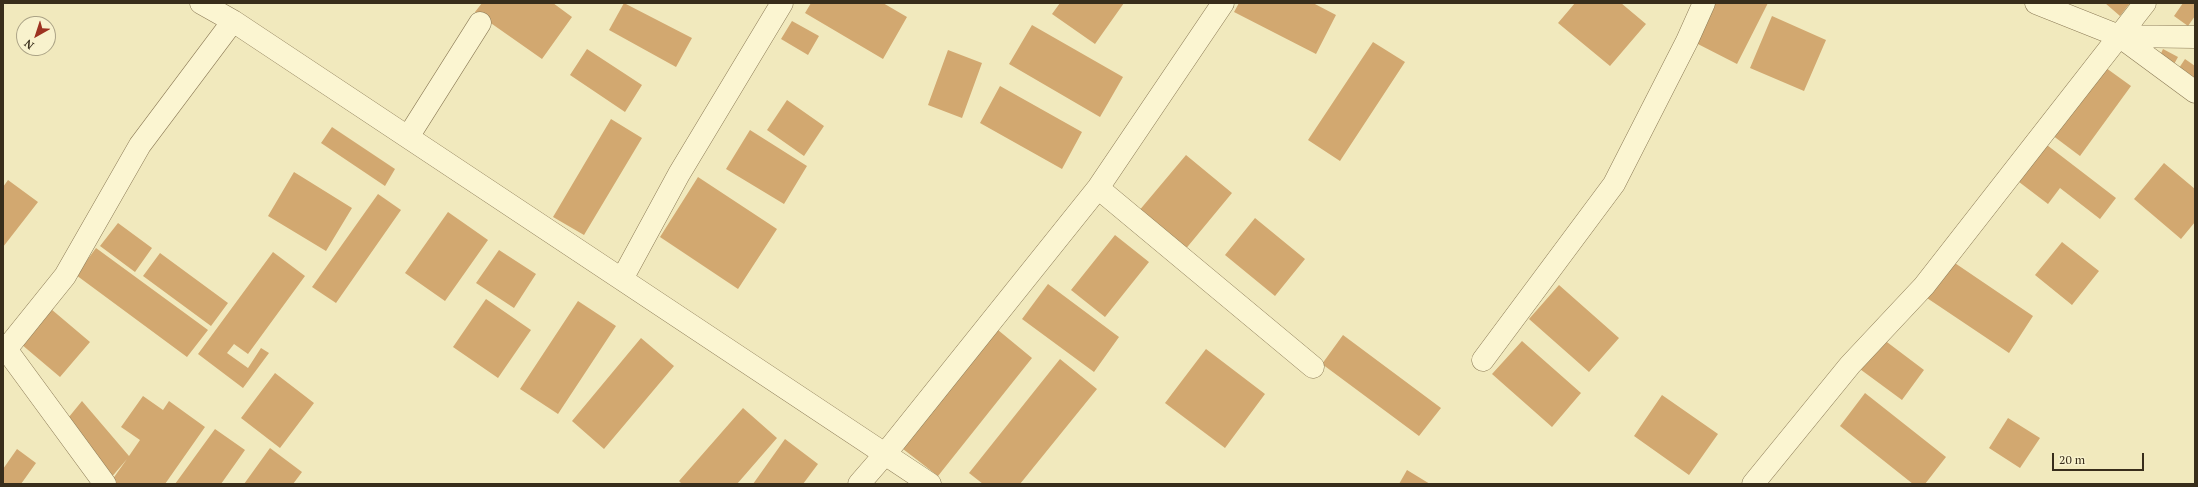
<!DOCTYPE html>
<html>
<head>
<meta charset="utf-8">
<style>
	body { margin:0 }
	#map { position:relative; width:2198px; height:487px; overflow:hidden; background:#f1e9bd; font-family:"PT Serif",serif }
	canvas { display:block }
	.frame { position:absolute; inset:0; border:4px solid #382d1b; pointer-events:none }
	.north { position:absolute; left:16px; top:16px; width:40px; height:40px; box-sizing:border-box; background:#f8f2cd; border:1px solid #aba386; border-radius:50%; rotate:219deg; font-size:11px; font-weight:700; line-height:16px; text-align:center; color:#382d1b }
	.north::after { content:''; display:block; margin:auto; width:14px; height:18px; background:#9d3321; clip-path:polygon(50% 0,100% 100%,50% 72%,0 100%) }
	.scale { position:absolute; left:2052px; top:453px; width:92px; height:18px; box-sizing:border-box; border:2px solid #382d1b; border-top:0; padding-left:5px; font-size:12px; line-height:14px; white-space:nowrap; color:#382d1b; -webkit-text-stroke:3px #f8f2cd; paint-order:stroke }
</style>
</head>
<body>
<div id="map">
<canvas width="2198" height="487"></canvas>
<div class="frame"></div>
<div class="north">N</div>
<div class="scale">20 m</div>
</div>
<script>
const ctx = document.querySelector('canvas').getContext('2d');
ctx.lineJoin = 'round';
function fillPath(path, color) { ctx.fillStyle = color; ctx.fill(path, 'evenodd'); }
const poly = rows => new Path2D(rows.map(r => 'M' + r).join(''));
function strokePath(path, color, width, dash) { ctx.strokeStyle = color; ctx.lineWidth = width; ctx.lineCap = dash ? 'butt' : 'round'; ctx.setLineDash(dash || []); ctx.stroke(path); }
fillPath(poly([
	[482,3,553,3,572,17,542,59,475,12],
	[624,3,692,38,676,67,609,30],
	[811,3,883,3,907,17,883,59,805,13],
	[1060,3,1124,3,1095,44,1052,14],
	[1239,3,1313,3,1336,15,1316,54,1234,12],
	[1575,3,1621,3,1646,24,1610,66,1558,23],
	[1711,3,1768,3,1737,64,1692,41],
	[2105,3,2130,3,2120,16],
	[2183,3,2195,3,2195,16,2188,26,2174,16],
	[1772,16,1826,40,1804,91,1750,68],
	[792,21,819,36,808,55,781,39],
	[1032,25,1123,77,1100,117,1009,64],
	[1373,42,1405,62,1340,161,1308,140],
	[587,49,642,85,625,112,570,75],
	[2163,49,2178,57,2169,73,2155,66],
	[948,50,982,63,962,118,928,105],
	[2185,59,2195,66,2195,91,2173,77],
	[2095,60,2131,86,2080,156,2044,129],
	[1000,86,1082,132,1062,169,980,123],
	[787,100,824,126,804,156,767,130],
	[611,119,642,138,584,235,553,217],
	[332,127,395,169,385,186,321,143],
	[750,130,807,166,784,204,726,169],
	[2030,132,2116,198,2100,219,2060,188,2048,204,2002,169],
	[1186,155,1232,193,1184,251,1138,212],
	[2164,163,2195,189,2195,222,2181,239,2134,199],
	[294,172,352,208,326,251,268,216],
	[698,177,777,229,738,289,660,237],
	[8,180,38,202,3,247,3,187],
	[378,194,401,210,336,303,312,287],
	[448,212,488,240,445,301,405,273],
	[1255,218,1305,259,1275,296,1225,255],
	[118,223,152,248,135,272,100,246],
	[1115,235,1149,262,1105,317,1071,290],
	[2062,242,2099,271,2072,305,2035,275],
	[96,248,208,330,187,357,76,275],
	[499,250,536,274,514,308,476,283],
	[273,252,305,276,248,354,234,344,227,353,248,368,261,348,269,353,243,388,198,354],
	[160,253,228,303,211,326,143,276],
	[1943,255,2033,316,2009,353,1918,292],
	[1048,284,1119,337,1094,372,1022,319],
	[1559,285,1619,338,1589,372,1529,319],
	[486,299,531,330,498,378,453,347],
	[578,301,616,326,558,414,520,389],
	[51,309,90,342,60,377,21,344],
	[998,330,1032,358,938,476,903,449],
	[1871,330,1924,370,1902,400,1849,361],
	[1343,335,1441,408,1419,436,1322,364],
	[641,338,674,366,604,449,572,421],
	[1522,341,1581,393,1552,427,1492,374],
	[1206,349,1265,394,1225,448,1165,403],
	[1060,359,1097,389,1020,484,983,484,969,473],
	[275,373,314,403,280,448,241,418],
	[1865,393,1946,457,1925,484,1913,484,1840,426],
	[1662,395,1718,434,1689,475,1634,436],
	[143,396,163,410,169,401,205,427,165,484,118,484,112,480,127,459,110,479,64,423,82,401,129,456,140,440,121,427],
	[743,408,777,438,737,484,682,484,679,481],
	[2008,418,2040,438,2020,468,1989,448],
	[215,429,245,450,221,484,175,484],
	[785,439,818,464,803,484,753,484],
	[270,448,302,472,293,484,244,484],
	[17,449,36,463,21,484,3,484,3,469],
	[1407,470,1430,484,1399,484]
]), '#d2a870');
const street = poly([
	[201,3,233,21,930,484],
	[2036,3,2119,36,2195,37],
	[2119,36,2195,92],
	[408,137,480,23],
	[1098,188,1313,367],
	[622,279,679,174,782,3],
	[3,345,105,484],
	[3,353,65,276,140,145,233,21],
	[1483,360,1614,184,1687,41,1704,3],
	[859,484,885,454,1098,188,1223,3],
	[1753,484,1850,365,1924,286,2145,3]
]);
strokePath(street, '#8a7955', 23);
strokePath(street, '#fbf5d1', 22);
</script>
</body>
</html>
